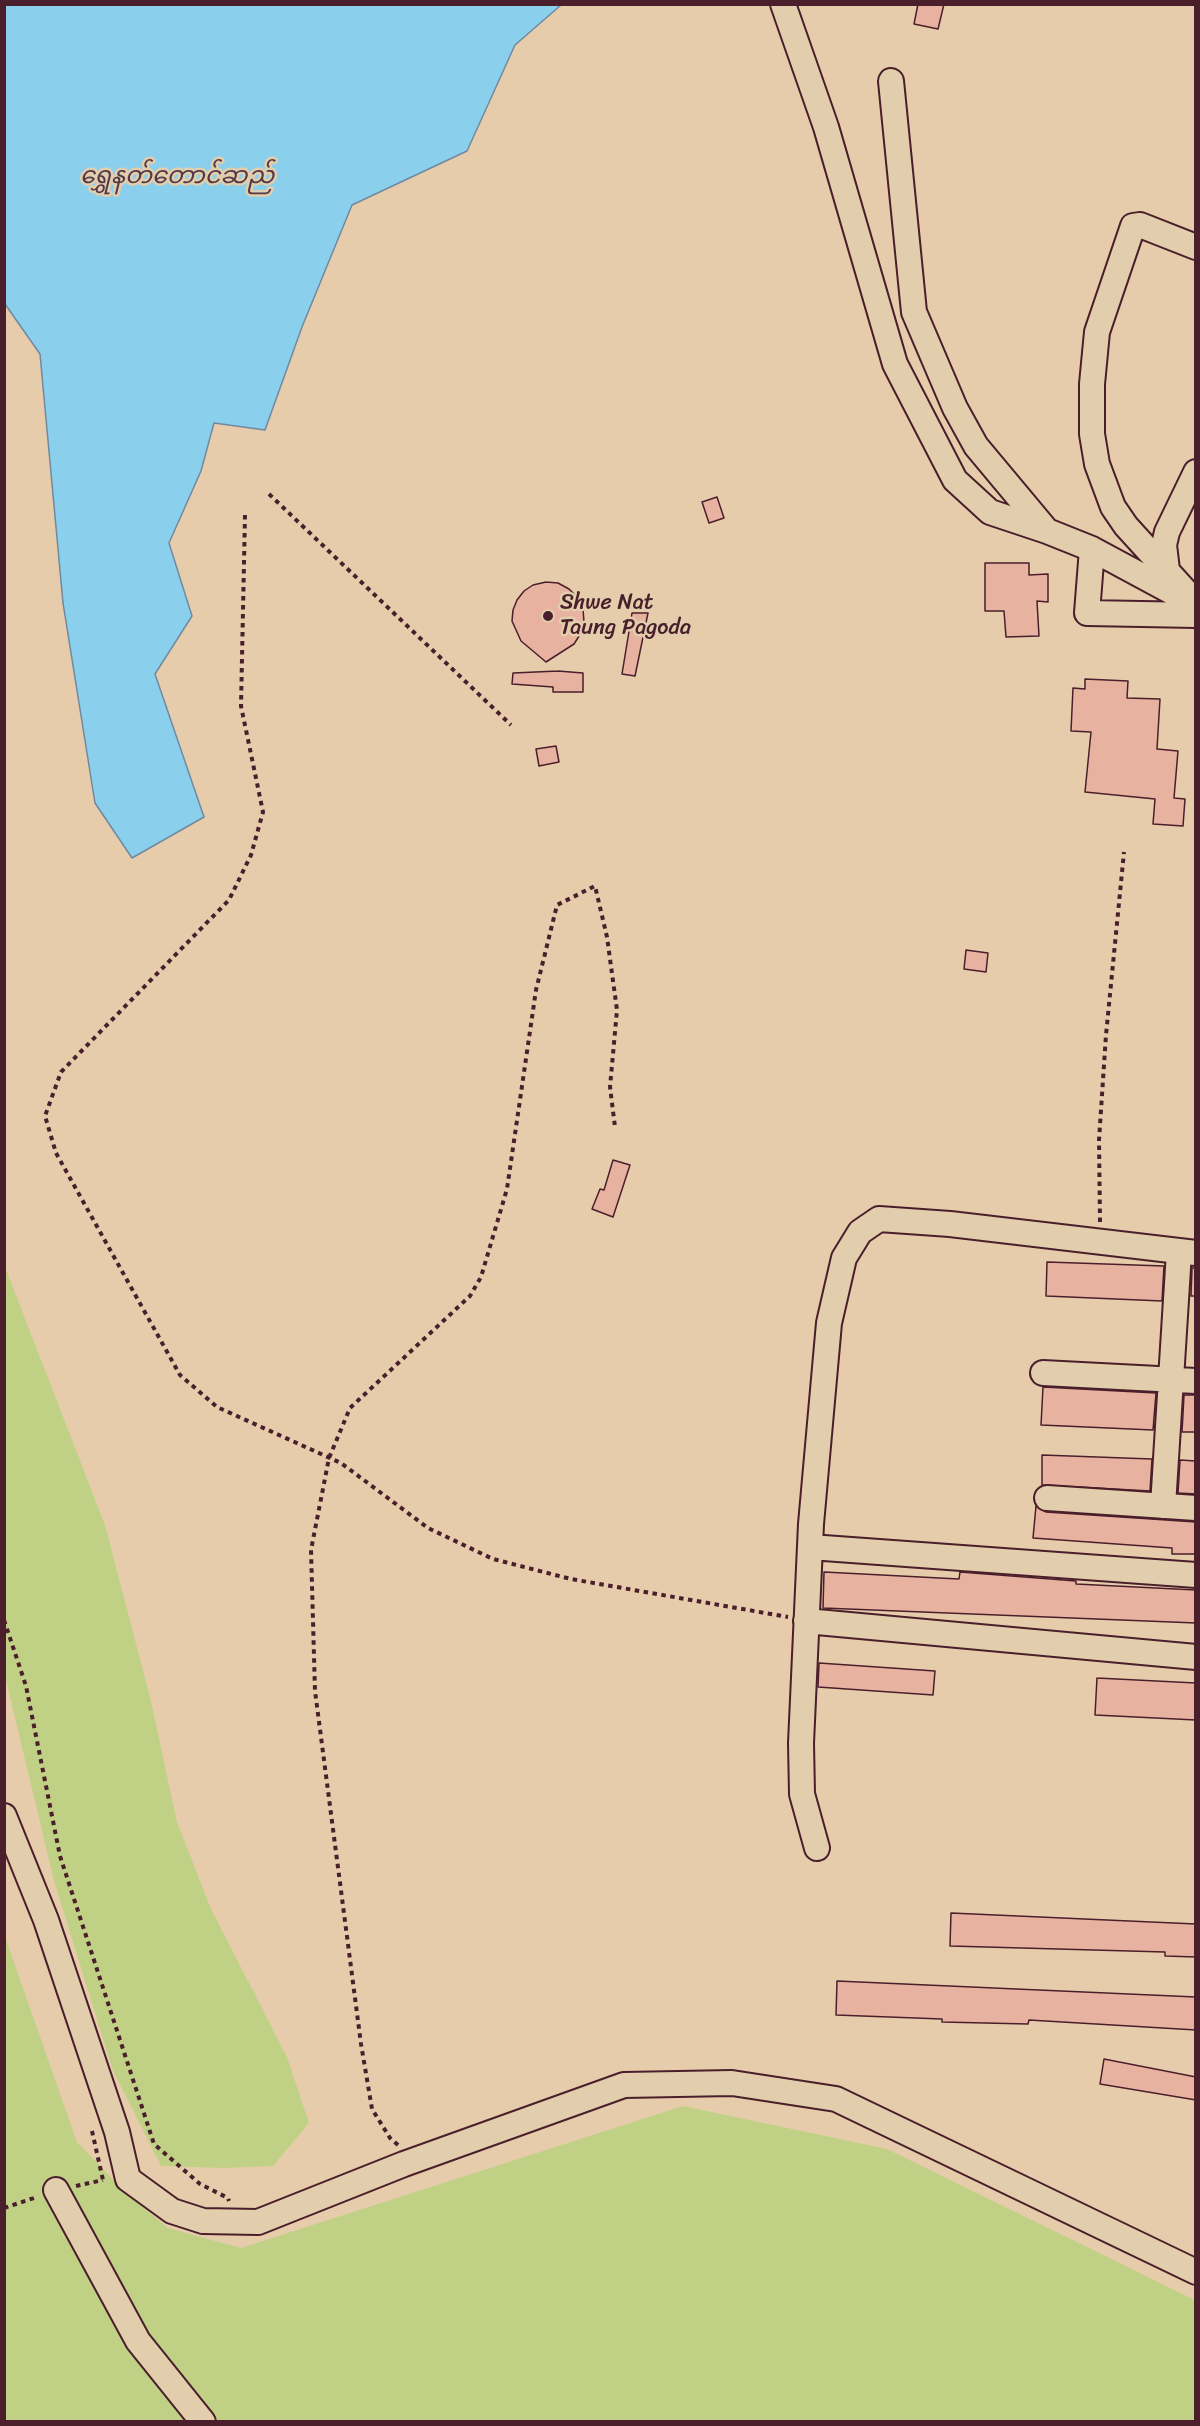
<!DOCTYPE html>
<html>
<head>
<meta charset="utf-8">
<style>
	body { margin:0 }
	#map { position:relative; width:1200px; height:2426px; overflow:hidden; background:#e7ccac; font-family:Sriracha,sans-serif }
	canvas { display:block }
	.frame { position:absolute; inset:0; border:6px solid #4a1f2b; pointer-events:none }
</style>
</head>
<body>
<div id="map">
<canvas width="1200" height="2426"></canvas>
<div class="frame"></div>
</div>
<script>
const ctx = document.querySelector('canvas').getContext('2d');
ctx.lineJoin = 'round';
function fillPath(path, color) { ctx.fillStyle = color; ctx.fill(path, 'evenodd'); }
const poly = rows => new Path2D(rows.map(r => 'M' + r).join(''));
function strokePath(path, color, width, dash) { ctx.strokeStyle = color; ctx.lineWidth = width; ctx.lineCap = dash ? 'butt' : 'round'; ctx.setLineDash(dash || []); ctx.stroke(path); }
function write(font, color, halo, rows, align = 'center') {
  ctx.font = font + ' Sriracha,"Noto Sans Myanmar",sans-serif'; ctx.lineWidth = 5; ctx.setLineDash([]); ctx.textBaseline = 'middle'; ctx.strokeStyle = halo; ctx.fillStyle = color; for (const [text, x, y, turn = 0] of rows) {
    ctx.save(); ctx.translate(x, y); ctx.rotate((+turn || 0) * Math.PI / 180); ctx.textAlign = isNaN(turn) ? turn : align; if (halo) ctx.strokeText(text, 0, 0); ctx.fillText(text, 0, 0); ctx.restore();
  }
}
fillPath(poly([
	[5,1267,105,1525,151,1701,177,1822,211,1909,287,2057,309,2123,273,2166,224,2168,161,2166,113,2071,54,1881,5,1676],
	[4,1934,77,2142,128,2195,168,2228,241,2248,683,2106,887,2149,1195,2300,1195,2421,5,2421]
]), '#c0d186');
const water = poly([
	[4,5,561,5,515,45,467,151,352,205,302,327,265,430,214,423,201,471,169,543,192,616,155,674,204,817,132,858,95,803,63,603,40,354,5,304,4,5]
]);
fillPath(water, '#8acfec');
strokePath(water, '#70899f', 1.5);
const building = poly([
	[918,4,944,4,938,29,914,24,918,4],
	[717,497,724,518,709,523,702,502,717,497],
	[985,563,1029,563,1029,575,1048,574,1048,602,1037,601,1039,636,1006,637,1004,611,985,611,985,563],
	[546,582,558,583,569,589,578,598,583,609,584,622,581,633,574,644,546,662,521,641,512,621,513,610,517,600,524,591,533,585,546,582],
	[632,613,648,613,635,676,622,674,632,613],
	[558,671,583,673,583,692,553,692,553,687,512,684,513,673,558,671],
	[1085,679,1128,681,1127,698,1160,699,1157,749,1178,751,1174,798,1185,799,1183,826,1153,824,1155,799,1085,792,1091,732,1071,731,1073,688,1085,689,1085,679],
	[556,746,559,762,539,766,536,749,556,746],
	[966,950,988,953,986,972,964,969,966,950],
	[613,1160,630,1165,613,1217,592,1209,600,1189,604,1190,613,1160],
	[1047,1262,1164,1266,1162,1301,1046,1296,1047,1262],
	[1192,1268,1196,1268,1196,1296,1191,1296,1192,1268],
	[1043,1387,1156,1393,1153,1430,1041,1425,1043,1387],
	[1184,1395,1196,1395,1196,1432,1182,1432,1184,1395],
	[1042,1455,1152,1459,1150,1491,1042,1485,1042,1455],
	[1180,1460,1196,1461,1196,1494,1178,1493,1180,1460],
	[1036,1506,1046,1512,1196,1522,1196,1554,1172,1554,1172,1548,1033,1538,1036,1506],
	[824,1572,959,1579,960,1572,1076,1581,1076,1584,1196,1590,1196,1623,823,1608,824,1572],
	[819,1663,935,1671,933,1695,818,1687,819,1663],
	[1097,1678,1196,1683,1196,1720,1095,1715,1097,1678],
	[951,1913,1196,1924,1196,1957,1165,1956,1165,1952,950,1946,951,1913],
	[837,1981,1196,1997,1196,2030,1029,2020,1028,2024,942,2022,942,2019,836,2015,837,1981],
	[1104,2059,1196,2077,1196,2100,1100,2084,1104,2059]
]);
fillPath(building, '#e8b2a0');
strokePath(building, '#4a1f2b', 1.5);
const minor = poly([
	[783,4,826,127,895,364,955,480,990,512,1047,531,1092,549,1196,605],
	[891,81,914,312,955,408,976,446,1047,531],
	[1092,549,1087,613,1196,615],
	[1167,570,1164,545,1167,532,1196,472],
	[1188,594,1126,526,1113,507,1097,464,1092,434,1092,384,1097,332,1133,226,1140,225,1196,247],
	[1043,1373,1196,1381],
	[1047,1498,1196,1508],
	[1163,1506,1179,1252],
	[810,1547,1196,1575],
	[806,1621,1196,1657],
	[4,1816,46,1920,117,2132,128,2179,172,2211,203,2221,258,2222,404,2164,624,2085,732,2083,836,2099,1196,2272],
	[817,1848,802,1794,801,1743,811,1524,829,1323,844,1258,860,1232,879,1219,950,1224,1196,1253],
	[56,2190,138,2341,203,2422]
]);
strokePath(minor, '#4a1f2b', 28);
strokePath(poly([
	[269,494,511,725],
	[245,515,241,706,263,812,251,855,229,900,61,1072,45,1116,56,1153,180,1375,217,1407,341,1463,428,1528,493,1559,571,1579,788,1617],
	[1100,1222,1099,1140,1106,1035,1124,852],
	[4,1620,26,1686,60,1856,154,2144,200,2184,228,2198,229,2201],
	[92,2131,103,2180],
	[398,2145,390,2138,372,2109,361,2044,315,1691,311,1550,329,1458,350,1408,470,1296,481,1277,507,1189,536,990,557,905,595,886,607,937,617,1010,610,1087,615,1127],
	[76,2186,103,2180],
	[4,2208,37,2197]
]), '#4a1f2b', 4, [4.5, 4.5]);
strokePath(minor, '#e2ceac', 24);
for (const [x, y, r, color] of [
	[548,616,6,"#4a1f2b"]
]) { const dot = new Path2D(); dot.arc(x, y, r, 0, 2 * Math.PI); ctx.fillStyle = color; ctx.fill(dot); strokePath(dot, '#e2ceac', 2); }
write('22px', '#4a1f2b', '#e2ceac', [
	["Shwe Nat",560,603],
	["Taung Pagoda",560,628]
], 'left');
write('italic 24px', '#543948', '#e2ceac', [
	["ရွှေနတ်တောင်ဆည်",177,177]
]);
</script>
</body>
</html>
